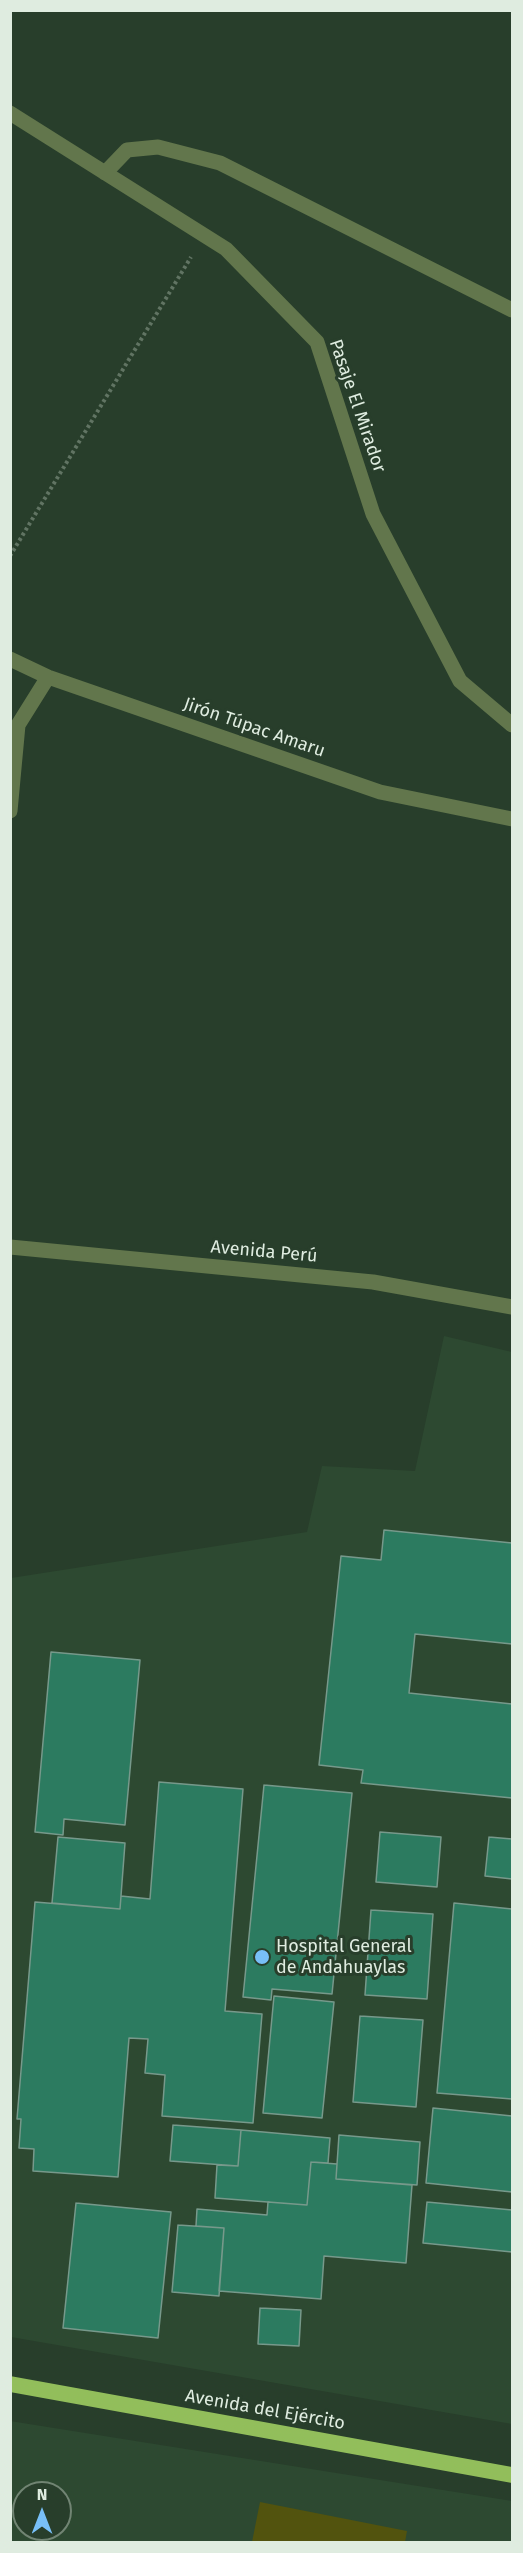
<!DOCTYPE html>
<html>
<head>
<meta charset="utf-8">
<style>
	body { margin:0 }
	#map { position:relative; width:523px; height:2553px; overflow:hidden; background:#283e2b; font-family:"Fira Sans",sans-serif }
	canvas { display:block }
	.frame { position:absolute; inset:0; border:12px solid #dfece0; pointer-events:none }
	.north { position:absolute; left:12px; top:2481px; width:60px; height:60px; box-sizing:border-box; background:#283e2b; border:2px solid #718473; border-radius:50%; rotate:0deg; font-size:16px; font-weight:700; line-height:24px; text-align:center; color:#dfece0 }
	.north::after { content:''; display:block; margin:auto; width:21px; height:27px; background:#78bff7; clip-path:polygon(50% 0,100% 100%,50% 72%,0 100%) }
</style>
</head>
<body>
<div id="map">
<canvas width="523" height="2553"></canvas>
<div class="frame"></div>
<div class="north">N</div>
</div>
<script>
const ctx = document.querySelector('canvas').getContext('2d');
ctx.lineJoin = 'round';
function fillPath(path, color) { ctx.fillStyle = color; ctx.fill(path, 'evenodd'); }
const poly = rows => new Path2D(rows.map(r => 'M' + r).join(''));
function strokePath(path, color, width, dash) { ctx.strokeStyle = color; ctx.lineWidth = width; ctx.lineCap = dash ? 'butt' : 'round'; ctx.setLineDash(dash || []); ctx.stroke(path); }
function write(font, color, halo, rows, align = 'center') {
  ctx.font = font + ' "Fira Sans",sans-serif'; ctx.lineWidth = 6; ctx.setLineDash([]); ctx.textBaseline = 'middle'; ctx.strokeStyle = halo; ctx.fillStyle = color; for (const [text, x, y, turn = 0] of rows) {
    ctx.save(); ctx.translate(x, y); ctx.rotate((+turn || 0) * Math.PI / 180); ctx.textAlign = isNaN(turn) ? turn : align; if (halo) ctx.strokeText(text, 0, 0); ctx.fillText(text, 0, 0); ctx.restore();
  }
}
fillPath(poly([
	[444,1336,512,1352,512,2424,11,2337,11,1578,307,1532,322,1466,415,1471],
	[10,2421,512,2501,512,2542,11,2542],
	[24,2493,60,2493,60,2529,24,2529]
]), '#2d4931');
fillPath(poly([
	[260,2502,407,2531,405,2542,252,2542]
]), '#52530e');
const building = poly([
	[384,1530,512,1543,512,1644,415,1634,409,1693,512,1704,512,1798,361,1783,363,1770,319,1765,341,1556,381,1560,384,1530],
	[51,1652,140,1660,125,1825,64,1819,63,1835,35,1832,51,1652],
	[159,1782,243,1789,225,2011,262,2014,253,2123,162,2116,165,2075,145,2073,148,2039,129,2038,118,2177,33,2171,34,2149,19,2148,21,2119,17,2119,35,1902,120,1909,121,1896,150,1899,159,1782],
	[264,1785,352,1793,332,1994,272,1989,271,2000,243,1997,264,1785],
	[380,1832,441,1837,437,1887,376,1882,380,1832],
	[58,1837,125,1843,120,1909,52,1903,58,1837],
	[489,1837,512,1839,512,1879,485,1876,489,1837],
	[454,1903,512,1909,512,2099,437,2093,454,1903],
	[371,1910,433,1914,427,1999,365,1995,371,1910],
	[274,1996,334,2002,322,2118,263,2113,274,1996],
	[360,2016,423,2020,416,2107,353,2102,360,2016],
	[433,2108,512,2116,512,2192,426,2183,433,2108],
	[173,2125,241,2130,238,2166,170,2161,173,2125],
	[241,2130,330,2138,328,2163,311,2162,307,2205,215,2198,217,2165,238,2166,241,2130],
	[339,2135,420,2142,417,2185,336,2179,339,2135],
	[311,2162,337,2164,336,2179,412,2185,406,2263,324,2256,321,2299,219,2291,224,2228,196,2226,197,2209,267,2215,268,2202,307,2205,311,2162],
	[427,2202,512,2210,512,2252,423,2243,427,2202],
	[76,2203,171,2212,158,2338,63,2328,76,2203],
	[178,2225,224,2228,219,2296,172,2292,178,2225],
	[260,2308,301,2310,299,2346,258,2344,260,2308]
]);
fillPath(building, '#2c7b60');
strokePath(building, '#77998b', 1.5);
strokePath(poly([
	[10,556,191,257]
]), '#617463', 4, [3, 3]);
strokePath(poly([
	[10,113,226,249,317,342,373,514,460,681,512,725],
	[105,173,127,150,158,147,220,163,512,310],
	[10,659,48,677,380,792,512,819],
	[10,811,18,725,48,677]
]), '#62764c', 15);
strokePath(poly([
	[10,1247,373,1282,512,1307]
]), '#62764c', 15);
strokePath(poly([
	[10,2384,512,2475]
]), '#92be5b', 16);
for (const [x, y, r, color] of [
	[262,1957,8,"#78bff7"]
]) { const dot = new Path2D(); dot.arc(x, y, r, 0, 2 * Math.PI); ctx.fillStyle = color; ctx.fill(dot); strokePath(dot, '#283e2b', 2); }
write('18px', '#dfece0', '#283e2b', [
	["Pasaje El Mirador",357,406,71],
	["Jirón Túpac Amaru",254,728,19],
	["Avenida Perú",264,1252,5],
	["Avenida del Ejército",265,2410,10]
]);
write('18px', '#dfece0', '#283e2b', [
	["Hospital General",276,1947],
	["de Andahuaylas",276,1968]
], 'left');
</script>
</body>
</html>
